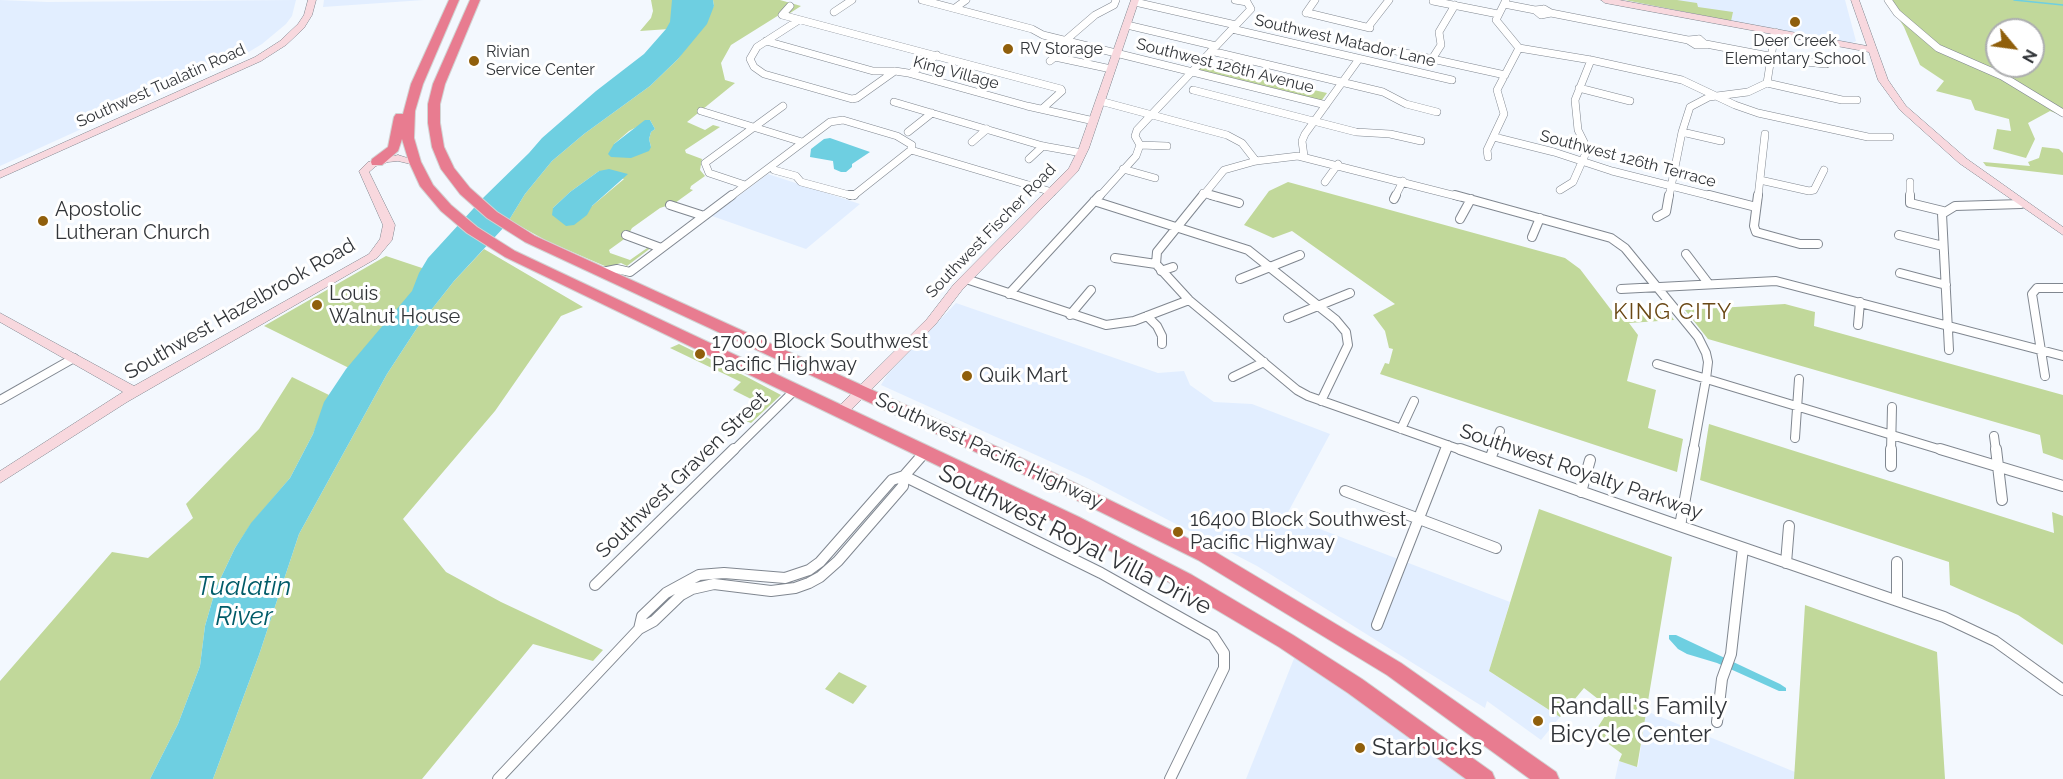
<!DOCTYPE html>
<html>
<head>
<meta charset="utf-8">
<style>
	body { margin:0 }
	#map { position:relative; width:2063px; height:779px; overflow:hidden; background:#f3f8fe; font-family:Raleway,sans-serif }
	canvas { display:block }
	.north { position:absolute; left:1985px; top:18px; width:60px; height:60px; box-sizing:border-box; background:#fff; border:2px solid #adaeb0; border-radius:50%; rotate:119deg; font-size:16px; font-weight:700; line-height:24px; text-align:center; color:#323539 }
	.north::after { content:''; display:block; margin:auto; width:21px; height:27px; background:#905f0c; clip-path:polygon(50% 0,100% 100%,50% 72%,0 100%) }
</style>
</head>
<body>
<div id="map">
<canvas width="2063" height="779"></canvas>
<div class="north">N</div>
</div>
<script>
const ctx = document.querySelector('canvas').getContext('2d');
ctx.lineJoin = 'round';
function fillPath(path, color) { ctx.fillStyle = color; ctx.fill(path, 'evenodd'); }
const poly = rows => new Path2D(rows.map(r => 'M' + r).join(''));
function strokePath(path, color, width, dash) { ctx.strokeStyle = color; ctx.lineWidth = width; ctx.lineCap = dash ? 'butt' : 'round'; ctx.setLineDash(dash || []); ctx.stroke(path); }
function write(font, color, halo, rows, align = 'center') {
  ctx.font = font + ' Raleway,sans-serif'; ctx.lineWidth = 6; ctx.setLineDash([]); ctx.textBaseline = 'middle'; ctx.strokeStyle = halo; ctx.fillStyle = color; for (const [text, x, y, turn = 0] of rows) {
    ctx.save(); ctx.translate(x, y); ctx.rotate((+turn || 0) * Math.PI / 180); ctx.textAlign = isNaN(turn) ? turn : align; if (halo) ctx.strokeText(text, 0, 0); ctx.fillText(text, 0, 0); ctx.restore();
  }
}
fillPath(poly([
	[0,0,47,2,296,0,292,16,286,24,262,44,242,56,0,166],
	[324,0,424,0,323,7],
	[1625,0,1845,0,1856,41,1851,44],
	[768,174,860,204,806,249,712,216],
	[956,303,1158,373,1184,371,1190,385,1214,402,1252,404,1330,434,1286,516,1510,602,1489,671,1560,717,1541,740,1487,701,1485,708,1257,566,1089,479,881,385,887,375],
	[1295,656,1409,735,1466,779,1246,779],
	[1646,711,1795,772,1794,779,1615,779,1619,761,1638,767]
]), '#e2eeff');
fillPath(poly([
	[651,0,675,0,677,7,669,29,640,31,651,18,653,11],
	[713,0,780,0,801,6,784,17,779,15,731,45,721,63,725,80,735,83,687,122,705,130,713,125,720,127,685,150,686,153,702,159,700,170,705,176,691,186,690,189,693,190,675,203,660,208,632,228,627,237,609,250,610,253,630,260,650,246,652,247,627,266,621,263,607,267,547,241,509,220,525,194,552,161,584,134,650,86,678,59,714,6],
	[650,120,655,129,651,132,649,139,651,147,614,144,629,131],
	[599,171,624,179,592,206,553,208,570,192],
	[1625,0,1677,0,1697,3,1698,7,1733,12,1731,21],
	[1887,0,2063,0,2063,116,2050,111,2028,123,2035,139,2026,158,1993,149,1997,129,2011,131,2009,119,1975,110,1971,100,1936,91,1944,81,1920,65,1904,27],
	[1997,30,2033,30,2033,66,1997,66],
	[1202,63,1257,77,1327,93,1322,100,1319,100,1197,70],
	[2042,147,2059,149,2063,153,2063,175,1986,166,1983,162,2030,166,2028,162,2039,158],
	[1288,182,1565,258,1580,269,1615,315,1668,311,1674,320,1629,323,1638,335,1627,381,1656,390,1648,428,1683,439,1677,472,1380,374,1385,363,1389,364,1393,349,1389,348,1385,331,1373,315,1395,304,1292,231,1273,238,1244,225,1269,191],
	[484,249,583,307,561,316,495,411,403,519,446,572,501,602,603,650,593,661,533,644,422,779,213,779,259,655,299,534,387,374,417,328,454,281],
	[386,256,434,272,349,368,264,326],
	[1785,304,1815,312,1814,326,2063,395,2063,460,2043,453,2040,435,1708,339,1685,310],
	[679,344,747,377,781,395,751,423,736,417,753,400,733,390,741,382,670,348],
	[292,377,329,395,313,434,290,478,251,524,235,548,216,588,205,626,200,666,178,724,150,779,0,779,0,681,112,552,148,558,193,518,186,504,259,429],
	[1709,424,2054,533,2052,512,2063,516,2063,645,2018,615,1950,585,1949,562,1700,480],
	[1539,509,1672,557,1637,767,1619,761,1622,754,1594,733,1605,716,1607,706,1584,688,1560,717,1489,671],
	[1805,605,1937,652,1945,779,1794,779],
	[839,672,867,686,853,704,825,689]
]), '#c1d89a');
fillPath(poly([
	[672,0,713,0,714,6,707,24,678,59,650,86,584,134,552,161,525,194,506,225,454,281,417,328,387,374,299,534,259,655,213,779,150,779,178,724,200,666,205,626,216,588,235,548,251,523,290,478,313,434,324,402,346,369,412,291,419,273,428,258,484,197,529,153,542,138,596,91,644,54,666,29,670,22],
	[645,120,650,120,655,129,651,132,649,139,651,147,649,151,631,158,611,157,608,154,614,144],
	[830,138,870,152,852,164,852,167,846,172,841,172,834,169,833,161,810,157,811,149,824,139],
	[609,169,628,174,592,206,587,215,574,225,566,226,552,215,553,208,570,192,599,171],
	[1669,635,1676,635,1780,684,1786,688,1786,691,1779,691,1717,663,1687,654,1678,649,1669,639]
]), '#6ecfe1');
strokePath(poly([
	[2014,0,2063,5]
]), '#6ecfe1', 1.5);
const streetFar2 = poly([
	[922,0,1032,29,1043,35,1326,105],
	[1235,0,1247,2],
	[1888,0,1897,13,1938,48,2002,76,2063,113],
	[1433,1,1498,14],
	[1135,2,1236,25],
	[1504,4,1535,10],
	[790,6,782,15,1061,89,1062,91,1042,109],
	[955,8,966,0],
	[1544,9,1551,13,1541,15,1535,10,1544,9],
	[834,12,852,0],
	[1306,13,1315,0],
	[1308,13,1370,28],
	[1551,13,1688,40],
	[799,20,757,47,750,59,754,67,764,74,852,99,857,98,895,71,908,73,1027,106,1094,121],
	[1127,25,1216,46],
	[1368,27,1389,0],
	[1232,29,1452,80],
	[1699,39,1706,45,1696,45,1688,40,1699,39],
	[1066,40,1095,15,1114,5,1116,0],
	[766,41,873,71,894,71],
	[1706,44,1795,61,1826,64],
	[1519,48,1591,60,1682,80,1735,105,1758,113,1868,137,1890,137],
	[1211,51,1383,92,1406,104,1437,112],
	[1396,51,1505,75],
	[1432,59,1441,45,1439,32,1455,5],
	[1050,61,1055,57,1111,69],
	[911,73,937,55],
	[1767,83,1842,100,1857,100],
	[1579,88,1630,101],
	[1193,90,1356,132,1390,134,1421,141],
	[1100,101,1227,135,1242,143,1256,161],
	[894,102,1043,146,1082,153],
	[701,111,802,142],
	[908,132,932,113],
	[1682,132,1721,141],
	[1494,137,1554,152,1612,171,1715,197],
	[972,142,987,129],
	[1140,145,1167,146],
	[911,150,1052,192],
	[1304,156,1302,141,1305,134,1359,59],
	[1488,157,1487,150,1504,114,1497,90,1519,48,1496,20,1506,0],
	[1029,159,1043,146],
	[1123,169,1155,178],
	[774,170,796,176,801,182,853,196,911,150],
	[1760,180,1809,191,1814,190,1824,170],
	[1325,182,1338,164],
	[1910,182,1910,197],
	[745,185,709,173,705,163,783,106],
	[1560,190,1573,182,1585,155,1584,142,1578,130,1575,100,1591,60],
	[1203,193,1216,197],
	[730,197,830,122,843,120,897,136,912,145,911,150],
	[1099,197,1136,156,1140,145,1135,136,1137,130,1251,9,1247,2],
	[1202,197,1224,170,1256,161,1298,156,1460,197],
	[1395,197,1403,181],
	[1669,197,1682,132,1690,107,1709,97,1748,92,1767,83,1775,32],
	[1758,197,1765,134]
]);
const streetFar1 = poly([
	[850,195,854,195],
	[1203,195,1157,252,1156,264,1189,300,1297,390,1308,396,1464,451],
	[1211,195,1239,203],
	[1455,195,1611,238,1625,248,1698,337,1706,353,1708,362,1706,379,1693,451],
	[1709,195,1756,207],
	[1758,195,1754,226,1756,232,1800,244,1818,244],
	[1910,195,1910,203,1943,211],
	[1394,199,1396,195],
	[1094,201,1248,250,1336,320,1346,332,1348,345,1321,401],
	[670,205,704,216],
	[1657,217,1666,212,1669,195],
	[1460,219,1471,199],
	[626,235,661,248],
	[1899,235,1943,246],
	[1532,237,1540,218],
	[1686,254,1708,283],
	[1115,258,1156,264],
	[1161,271,1173,267],
	[602,272,617,269,630,272,732,195],
	[1900,273,1946,285],
	[966,279,1106,325,1134,321,1189,300],
	[1240,279,1300,255],
	[1621,289,1776,281,2063,356],
	[1009,294,1100,195],
	[1070,315,1091,290],
	[1147,316,1157,326,1162,336,1162,344],
	[1288,318,1350,293],
	[1858,325,1860,302],
	[1949,350,1942,214,1955,206,2021,204],
	[1657,364,1945,451],
	[2045,376,2032,294,2037,288,2063,288],
	[1233,377,1264,362],
	[0,400,74,358],
	[1401,429,1414,401],
	[1994,436,1996,451],
	[1795,438,1799,379],
	[733,451,795,390],
	[1446,451,1448,445],
	[1493,451,1500,431],
	[1891,451,1892,407]
]);
const street = poly([
	[1460,449,1680,526],
	[1940,449,2063,486],
	[1996,449,2002,500],
	[1490,459,1494,449],
	[1891,466,1891,449],
	[904,476,1101,573,1213,636,1224,653,1224,668,1170,779],
	[1345,491,1496,548],
	[1581,492,1590,460],
	[1680,526,1944,617,1995,641,2063,690],
	[1680,526,1694,449],
	[1897,562,1897,601],
	[1786,563,1789,526],
	[595,585,734,449],
	[1377,625,1446,449],
	[639,629,642,616,666,593,699,575,724,573,785,578,809,570,820,562,892,480,904,476,925,452],
	[1717,722,1722,679,1731,654,1743,548],
	[498,779,639,629,654,621,681,595,692,589,714,584,771,591,795,588,809,583,820,577,838,561,903,486,904,476]
]);
const secondary = poly([
	[308,0,316,0,312,15,304,28,286,45,261,61,0,178,0,171,255,57,280,41,298,24,304,15,308,0],
	[1131,0,1139,0,1089,148,1078,171,962,290,935,325,846,415,836,415,834,412,836,409,927,319,954,284,1069,168,1079,148,1131,0],
	[1601,0,1619,0,1867,46,1851,0,1859,0,1888,80,1906,106,1967,159,2063,227,2063,235,1959,163,1900,110,1878,80,1869,52,1605,3,1601,0],
	[398,155,420,162,415,165,398,161,388,162,376,166,369,172,395,225,392,240,377,258,127,402,0,483,0,471,123,392,0,322,0,313,134,386,369,254,380,239,383,225,359,171,368,162,398,155]
]);
const highway = poly([
	[449,0,459,0,423,84,415,111,414,138,421,162,433,185,451,205,477,227,515,251,1079,517,1192,575,1293,635,1362,679,1492,772,1495,779,1466,779,1348,693,1279,647,1178,587,1065,527,505,257,467,233,441,211,420,186,409,162,402,139,398,151,382,165,372,165,371,162,372,159,388,147,394,117,396,114,403,114,411,84,449,0],
	[470,0,480,0,445,84,440,104,440,123,444,147,454,168,470,188,497,212,535,236,1052,472,1212,550,1401,663,1556,772,1559,779,1530,779,1387,675,1198,560,1040,482,525,242,487,218,460,194,441,169,432,147,428,123,428,104,433,84,470,0]
]);
strokePath(streetFar2, '#808790', 8);
strokePath(streetFar1, '#808790', 10);
strokePath(street, '#808790', 12);
strokePath(secondary, '#808790', 1);
strokePath(highway, '#d2d3d3', 2);
strokePath(streetFar2, '#fff', 7);
strokePath(streetFar1, '#fff', 8);
strokePath(street, '#fff', 10);
fillPath(secondary, '#f8d8de');
fillPath(highway, '#e87c90');
for (const [x, y, r, color] of [
	[1795,22,6,"#905f0c"],
	[1008,49,6,"#905f0c"],
	[474,61,6,"#905f0c"],
	[43,221,6,"#905f0c"],
	[317,305,6,"#905f0c"],
	[700,354,6,"#905f0c"],
	[967,376,6,"#905f0c"],
	[1178,532,6,"#905f0c"],
	[1538,721,6,"#905f0c"],
	[1360,748,6,"#905f0c"]
]) { const dot = new Path2D(); dot.arc(x, y, r, 0, 2 * Math.PI); ctx.fillStyle = color; ctx.fill(dot); strokePath(dot, '#fff', 2); }
write('16px', '#323539', '#fff', [
	["Southwest Matador Lane",1345,41,13],
	["Southwest 126th Avenue",1225,66,14],
	["King Village",956,73,15],
	["Southwest Tualatin Road",161,86,-24],
	["Southwest 126th Terrace",1628,159,15],
	["Southwest Fischer Road",991,231,-46]
]);
write('16px', '#323539', '#fff', [
	["Deer Creek",1795,41,"center"],
	["Elementary School",1795,59,"center"],
	["RV Storage",1020,49],
	["Rivian",486,52],
	["Service Center",486,70]
], 'left');
write('20px', '#323539', '#fff', [
	["Apostolic",55,210],
	["Lutheran Church",55,233],
	["Louis",329,294],
	["Walnut House",329,317],
	["17000 Block Southwest",712,342],
	["Pacific Highway",712,365],
	["Quik Mart",979,376],
	["16400 Block Southwest",1190,520],
	["Pacific Highway",1190,543]
], 'left');
write('20px', '#323539', '#fff', [
	["Southwest Hazelbrook Road",240,309,-30],
	["Southwest Pacific Highway",989,451,25],
	["Southwest Royalty Parkway",1581,472,19],
	["Southwest Graven Street",682,475,-44]
]);
ctx.letterSpacing = '1.5px';
write('22px', '#6a4815', '#fff', [
	["KING CITY",1673,312]
]);
ctx.letterSpacing = '0px';
write('24px', '#323539', '#fff', [
	["Southwest Royal Villa Drive",1075,540,27]
]);
write('24px', '#323539', '#fff', [
	["Randall's Family",1550,707],
	["Bicycle Center",1550,735],
	["Starbucks",1372,748]
], 'left');
write('italic 26px', '#015b68', '#fff', [
	["Tualatin",244,587],
	["River",244,617]
]);
</script>
</body>
</html>
